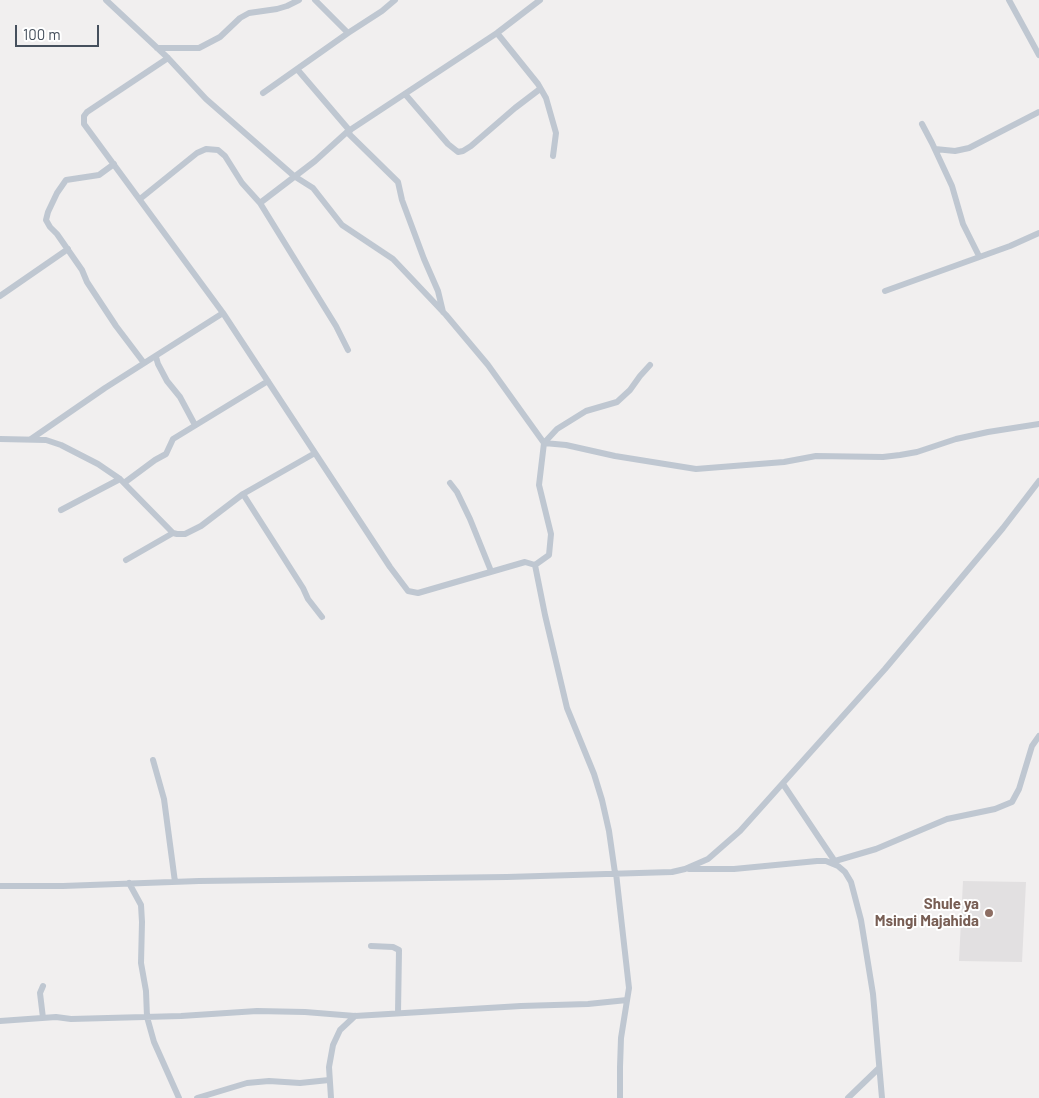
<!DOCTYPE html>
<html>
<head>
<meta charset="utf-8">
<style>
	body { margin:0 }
	#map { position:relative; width:1039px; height:1098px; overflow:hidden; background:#f1efef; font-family:Barlow,sans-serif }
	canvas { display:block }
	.scale { position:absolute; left:15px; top:25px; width:84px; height:22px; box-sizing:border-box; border:2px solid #46505d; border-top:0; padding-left:6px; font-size:15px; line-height:18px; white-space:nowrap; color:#46505d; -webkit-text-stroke:4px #fff; paint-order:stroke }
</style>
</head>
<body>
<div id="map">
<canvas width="1039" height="1098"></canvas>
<div class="scale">100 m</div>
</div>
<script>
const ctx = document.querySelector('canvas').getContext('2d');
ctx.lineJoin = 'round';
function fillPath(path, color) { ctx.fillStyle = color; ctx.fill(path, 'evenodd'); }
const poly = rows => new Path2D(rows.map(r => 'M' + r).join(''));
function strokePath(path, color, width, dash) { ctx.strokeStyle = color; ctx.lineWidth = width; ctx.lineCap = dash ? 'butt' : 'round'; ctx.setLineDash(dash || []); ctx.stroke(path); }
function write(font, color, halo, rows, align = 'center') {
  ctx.font = font + ' Barlow,sans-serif'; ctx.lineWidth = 4; ctx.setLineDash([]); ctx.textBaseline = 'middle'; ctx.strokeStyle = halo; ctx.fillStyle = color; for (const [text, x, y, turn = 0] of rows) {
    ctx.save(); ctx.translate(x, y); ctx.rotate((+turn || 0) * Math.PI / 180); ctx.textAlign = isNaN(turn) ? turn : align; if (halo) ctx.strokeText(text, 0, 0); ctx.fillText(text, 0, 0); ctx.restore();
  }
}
fillPath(poly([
	[963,881,1026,882,1022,962,959,961]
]), '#e2e0e1');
strokePath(poly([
	[106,0,168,58,206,99,294,176,313,188,342,225,393,259,446,315,488,365,544,443,566,445,615,456,696,469,784,462,816,456,883,457,900,455,917,452,956,439,988,432,1039,424],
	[315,0,348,33],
	[1009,0,1039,55],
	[497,33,538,84,546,98,556,133,553,156],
	[157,48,199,48,220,37,240,18,249,13,277,9,287,6,299,0],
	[168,58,87,112,84,116,84,124,223,313,390,567,408,591,418,593,525,562,535,565,545,615,567,708,594,774,602,800,609,831,615,873],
	[297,69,350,131],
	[263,93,348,33,382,11,395,0],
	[405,94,448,144,458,152,463,151,471,146,515,108,540,89],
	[922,124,932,143,952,186,963,224,979,256],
	[347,132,398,182,402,200,424,259,438,291,443,312],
	[935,149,955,151,969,148,1039,112],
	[114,164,99,175,66,180,57,193,48,212,46,220,50,227,57,234,82,270,87,282,116,326,144,363],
	[140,199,197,153,206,149,218,150,225,156,242,183,260,203,336,326,348,350],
	[260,203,315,161,347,132,497,33,540,0],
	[885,291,1010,246,1039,233],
	[0,296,68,249],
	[156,357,158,364,167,381,180,397,195,425],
	[0,439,46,440,61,445,98,464,120,479,173,533,177,534,185,534,201,526,243,494,315,453],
	[31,439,105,388,223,313],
	[124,483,155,460,166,454,173,439,268,381],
	[450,483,457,492,470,519,491,571],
	[243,494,303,588,308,599,322,617],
	[61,510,120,479],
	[126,560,173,533],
	[535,565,549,555,551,534,539,485,544,443,557,429,586,411,617,402,630,390,640,376,650,365],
	[153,760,164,799,175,882],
	[783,784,836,863],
	[835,861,876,849,947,819,995,809,1012,802,1019,789,1032,746,1039,736],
	[689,869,734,869,817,861,826,861,838,866,845,872,851,882,861,920,873,994,882,1098],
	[616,873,629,988,621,1038,620,1067,620,1098],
	[129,883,141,905,142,922,141,963,146,991,147,1017,154,1042,179,1098],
	[0,886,63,886,199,881,507,877,672,872,685,869,708,859,740,831,885,669,1003,528,1039,481],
	[371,946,393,947,399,950,398,1013],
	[43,1018,40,993,43,986],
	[0,1021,56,1017,71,1019,181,1016,257,1011,305,1012,355,1016,521,1006,588,1004,627,1000],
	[197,1098,247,1083,269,1081,300,1083,329,1080],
	[331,1098,329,1067,333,1045,340,1030,355,1016],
	[848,1098,879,1068]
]), '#bfc7d1', 6);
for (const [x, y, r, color] of [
	[989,913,5,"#8d6e63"]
]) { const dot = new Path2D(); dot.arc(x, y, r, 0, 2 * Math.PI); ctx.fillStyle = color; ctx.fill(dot); strokePath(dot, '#fff', 2); }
write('bold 15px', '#785e54', '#fff', [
	["Shule ya",979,904],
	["Msingi Majahida",979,921]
], 'right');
</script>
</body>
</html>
